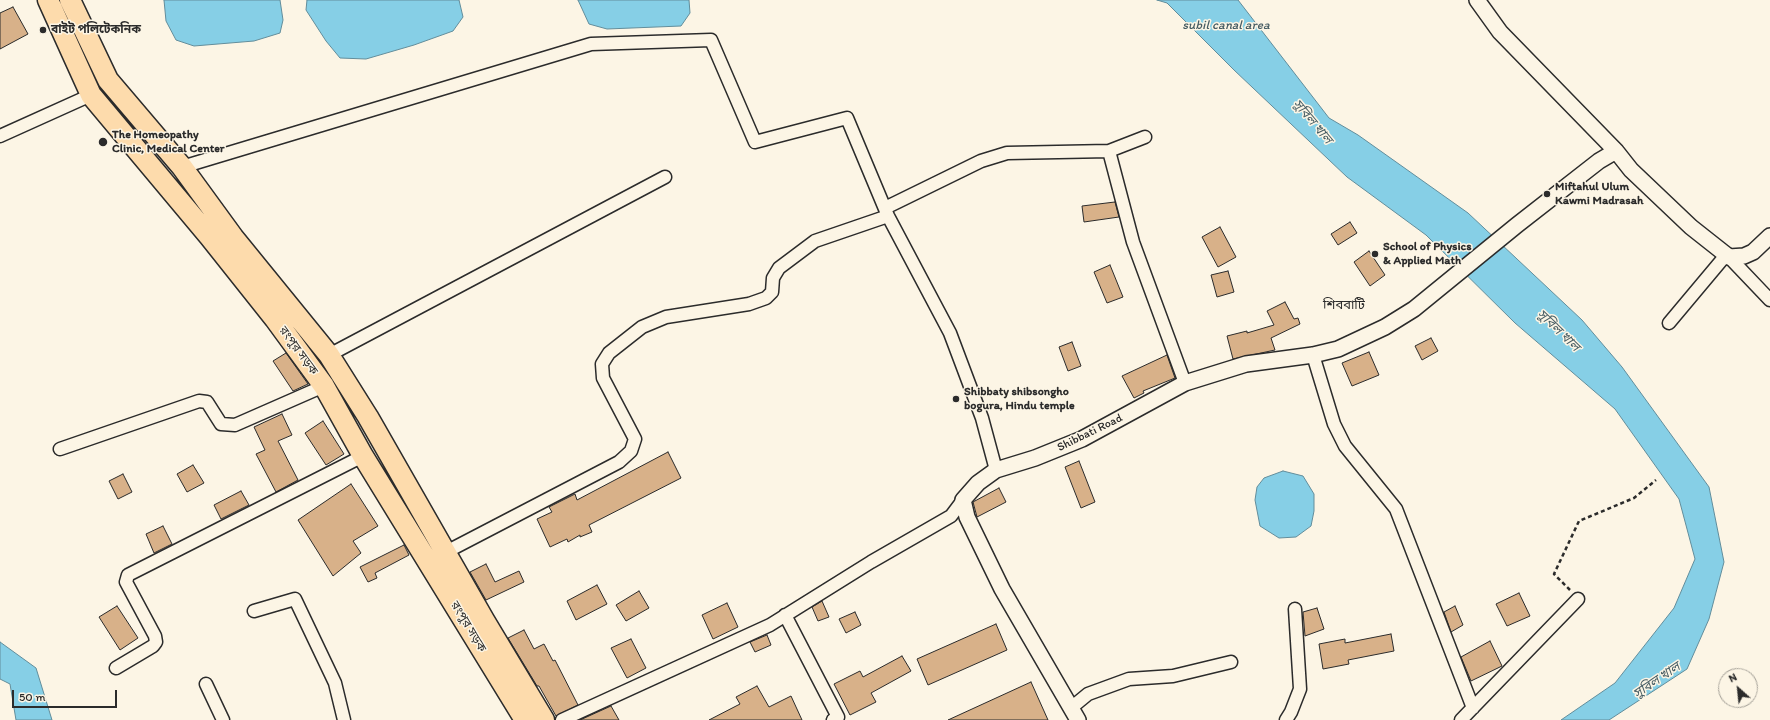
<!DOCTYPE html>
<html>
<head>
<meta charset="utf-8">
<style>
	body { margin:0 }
	#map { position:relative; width:1770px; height:720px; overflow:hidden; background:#fcf5e5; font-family:Itim,sans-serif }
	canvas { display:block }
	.north { position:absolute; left:1718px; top:668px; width:40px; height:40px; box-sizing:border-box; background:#fcf5e5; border:1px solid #a8a49b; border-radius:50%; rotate:333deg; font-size:11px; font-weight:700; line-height:16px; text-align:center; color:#2b2b2b }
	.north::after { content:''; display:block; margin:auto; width:14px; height:18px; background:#2b2b2b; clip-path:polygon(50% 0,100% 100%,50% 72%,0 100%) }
	.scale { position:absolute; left:12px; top:690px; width:105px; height:18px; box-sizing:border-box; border:2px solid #2b2b2b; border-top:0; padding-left:5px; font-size:12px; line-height:14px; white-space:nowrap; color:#2b2b2b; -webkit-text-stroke:3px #fcf5e5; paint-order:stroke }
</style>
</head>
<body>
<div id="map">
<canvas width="1770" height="720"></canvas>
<div class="north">N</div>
<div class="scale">50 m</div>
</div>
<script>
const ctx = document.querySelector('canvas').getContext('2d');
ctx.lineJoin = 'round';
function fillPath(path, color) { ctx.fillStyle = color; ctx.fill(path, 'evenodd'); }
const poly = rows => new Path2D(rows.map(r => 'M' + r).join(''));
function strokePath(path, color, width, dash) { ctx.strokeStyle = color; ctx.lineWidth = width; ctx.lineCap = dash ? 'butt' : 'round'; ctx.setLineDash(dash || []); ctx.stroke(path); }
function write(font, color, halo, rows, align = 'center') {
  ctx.font = font + ' Itim,"Noto Sans Bengali",sans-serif'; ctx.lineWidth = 3; ctx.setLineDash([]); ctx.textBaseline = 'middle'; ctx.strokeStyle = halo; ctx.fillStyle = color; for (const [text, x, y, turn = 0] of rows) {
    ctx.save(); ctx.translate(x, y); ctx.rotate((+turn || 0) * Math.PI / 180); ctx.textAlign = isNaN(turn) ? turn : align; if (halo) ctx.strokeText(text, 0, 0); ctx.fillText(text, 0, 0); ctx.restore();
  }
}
const water = poly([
	[164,0,280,0,283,20,280,33,254,41,194,46,176,40,166,21,164,0],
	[307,0,459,0,463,17,453,31,414,45,366,59,340,58,326,41,306,10,307,0],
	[578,0,689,0,690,13,681,26,607,29,589,24,578,0],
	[1157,0,1238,0,1329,118,1358,135,1468,213,1582,320,1622,367,1709,487,1724,562,1709,619,1687,669,1609,720,1561,720,1615,683,1674,608,1695,559,1679,499,1615,409,1515,323,1426,235,1347,177,1234,70,1167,3,1157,0],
	[1283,471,1303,476,1314,494,1314,511,1311,526,1296,537,1279,538,1260,526,1255,500,1257,487,1264,478,1283,471],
	[0,642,36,668,52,720,16,720,10,684,0,679,0,642]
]);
fillPath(water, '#86cfe6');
strokePath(water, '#628d9b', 1);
const building = poly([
	[13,7,28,34,0,49,0,13,13,7],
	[1115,202,1119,217,1084,222,1082,206,1115,202],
	[1350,222,1357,233,1338,245,1331,234,1350,222],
	[1220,227,1236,257,1218,267,1202,237,1220,227],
	[1369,251,1385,275,1370,286,1354,262,1369,251],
	[1110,265,1123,297,1107,303,1094,272,1110,265],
	[1228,271,1234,292,1217,297,1211,275,1228,271],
	[1285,302,1294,319,1298,318,1300,324,1271,338,1275,350,1233,359,1227,336,1247,331,1247,333,1274,325,1267,311,1285,302],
	[1431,338,1438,351,1422,360,1415,346,1431,338],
	[1072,342,1081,366,1068,371,1059,347,1072,342],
	[1369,352,1379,375,1352,386,1342,363,1369,352],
	[286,353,308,384,293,391,273,361,286,353],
	[1167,355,1175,378,1143,391,1144,393,1134,398,1122,376,1167,355],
	[282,414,292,435,278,441,298,480,276,492,256,454,265,450,254,427,282,414],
	[323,421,344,454,326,465,305,433,323,421],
	[668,452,681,478,589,525,592,532,580,537,580,535,568,542,567,539,550,547,537,519,552,512,549,507,575,494,577,500,668,452],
	[1079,461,1095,502,1081,508,1065,467,1079,461],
	[193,465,204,483,187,492,177,474,193,465],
	[123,474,132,492,118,499,109,481,123,474],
	[351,484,378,526,353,541,361,553,333,576,298,520,351,484],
	[999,488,1006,502,977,517,973,502,999,488],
	[241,491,249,505,221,519,214,505,241,491],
	[163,526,172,544,154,553,146,534,163,526],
	[404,545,409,555,375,573,377,578,368,582,360,567,404,545],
	[486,564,495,582,519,571,524,582,486,600,470,572,486,564],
	[597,585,607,604,576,620,567,601,597,585],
	[639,591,649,608,626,621,616,605,639,591],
	[1519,593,1530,616,1507,626,1496,604,1519,593],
	[822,601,829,617,818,621,812,607,822,601],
	[727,603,738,627,713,639,702,615,727,603],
	[117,606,138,638,120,650,99,617,117,606],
	[1455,606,1463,625,1451,632,1444,612,1455,606],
	[1317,608,1324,629,1305,636,1303,612,1317,608],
	[855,612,861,625,846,633,839,619,855,612],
	[996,624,1007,650,928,685,917,659,996,624],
	[524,630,534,649,544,644,553,661,555,660,578,705,556,716,539,686,537,686,508,638,524,630],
	[1391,634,1394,651,1348,660,1349,664,1323,669,1319,644,1345,639,1345,643,1391,634],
	[767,635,771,645,755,652,750,642,767,635],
	[631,639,646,668,627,678,611,648,631,639],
	[1490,641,1502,666,1471,681,1461,657,1490,641],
	[902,656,911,671,871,693,876,702,850,715,834,684,860,671,863,677,902,656],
	[1031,682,1048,720,948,720,1031,682],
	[757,686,769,707,791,696,802,720,709,720,740,704,736,697,757,686],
	[611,706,619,720,580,720,611,706]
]);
fillPath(building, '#d8b189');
strokePath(building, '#2b2b2b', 1);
const minor = poly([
	[0,136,91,95],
	[1109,151,1133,242,1185,383],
	[182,167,591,44,711,40,755,142,847,118,888,216,950,333,982,418,996,470],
	[885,208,981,161,1007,153,1109,151,1145,137],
	[1729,257,1770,300],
	[1669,323,1726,255],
	[329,355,665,177],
	[1313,355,1334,424,1345,446,1396,509,1473,708],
	[60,449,199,401,207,402,221,424,235,425,324,386],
	[446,552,619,462,631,451,635,439,603,378,602,364,609,353,642,327,666,317,749,304,766,298,772,292,773,278,779,268,815,241,888,216],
	[254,611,295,599,335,683,344,720],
	[785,615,838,717,833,720],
	[116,668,153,646,156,642,155,636,126,582,128,575,363,456],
	[206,684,223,720],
	[1071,708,1088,694,1129,679,1173,676,1231,662],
	[562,720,770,625,871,562,951,516,963,500],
	[1286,720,1291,712,1300,689,1295,609],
	[1461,720,1578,599]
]);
const tertiary = poly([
	[1477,0,1500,32,1616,151,1631,170,1691,227,1729,257,1744,256,1753,252,1770,236],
	[1078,720,1002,589,967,517,963,500,978,483,996,470,1035,458,1082,439,1185,383,1246,364,1313,355,1338,349,1385,327,1414,309,1517,225,1599,161,1616,151]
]);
const trunk = poly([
	[48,0,91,95,209,236,275,319,324,386,363,456,525,720],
	[70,0,108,80,182,167,233,237,329,355,368,417,484,620,544,720]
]);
strokePath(minor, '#2b2b2b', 15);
strokePath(tertiary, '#2b2b2b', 18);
strokePath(trunk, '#2b2b2b', 23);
strokePath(poly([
	[1570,590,1554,574,1579,521,1634,498,1656,480]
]), '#2b2b2b', 2.5, [4, 3]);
strokePath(minor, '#fcf5e5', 12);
strokePath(tertiary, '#fcf5e5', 15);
strokePath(trunk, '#fddbac', 20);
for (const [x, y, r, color] of [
	[43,30,4,"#2b2b2b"],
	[103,142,5,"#2b2b2b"],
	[1547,194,4,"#2b2b2b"],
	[1375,254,4,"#2b2b2b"],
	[956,399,4,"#2b2b2b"]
]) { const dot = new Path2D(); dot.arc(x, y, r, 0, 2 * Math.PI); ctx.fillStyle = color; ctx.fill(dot); strokePath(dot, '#fcf5e5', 1.5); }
write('bold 12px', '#2b2b2b', '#fcf5e5', [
	["বাইট পলিটেকনিক",51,30],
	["The Homeopathy",112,135],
	["Clinic, Medical Center",112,149],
	["Miftahul Ulum",1555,187],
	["Kawmi Madrasah",1555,201],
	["School of Physics",1383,247],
	["& Applied Math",1383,261],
	["Shibbaty shibsongho",964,392],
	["bogura, Hindu temple",964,406]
], 'left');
write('12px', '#2b2b2b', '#fcf5e5', [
	["রংপুর সড়ক",298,351,54],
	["Shibbati Road",1090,433,-26],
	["রংপুর সড়ক",468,627,59]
]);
write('italic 13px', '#465c63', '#fcf5e5', [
	["subil canal area",1226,26],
	["সুবিল খাল",1312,122,50],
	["সুবিল খাল",1558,331,44],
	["সুবিল খাল",1657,681,-34]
]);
write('13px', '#2b2b2b', '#fcf5e5', [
	["শিববাটি",1344,306]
]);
</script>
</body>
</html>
